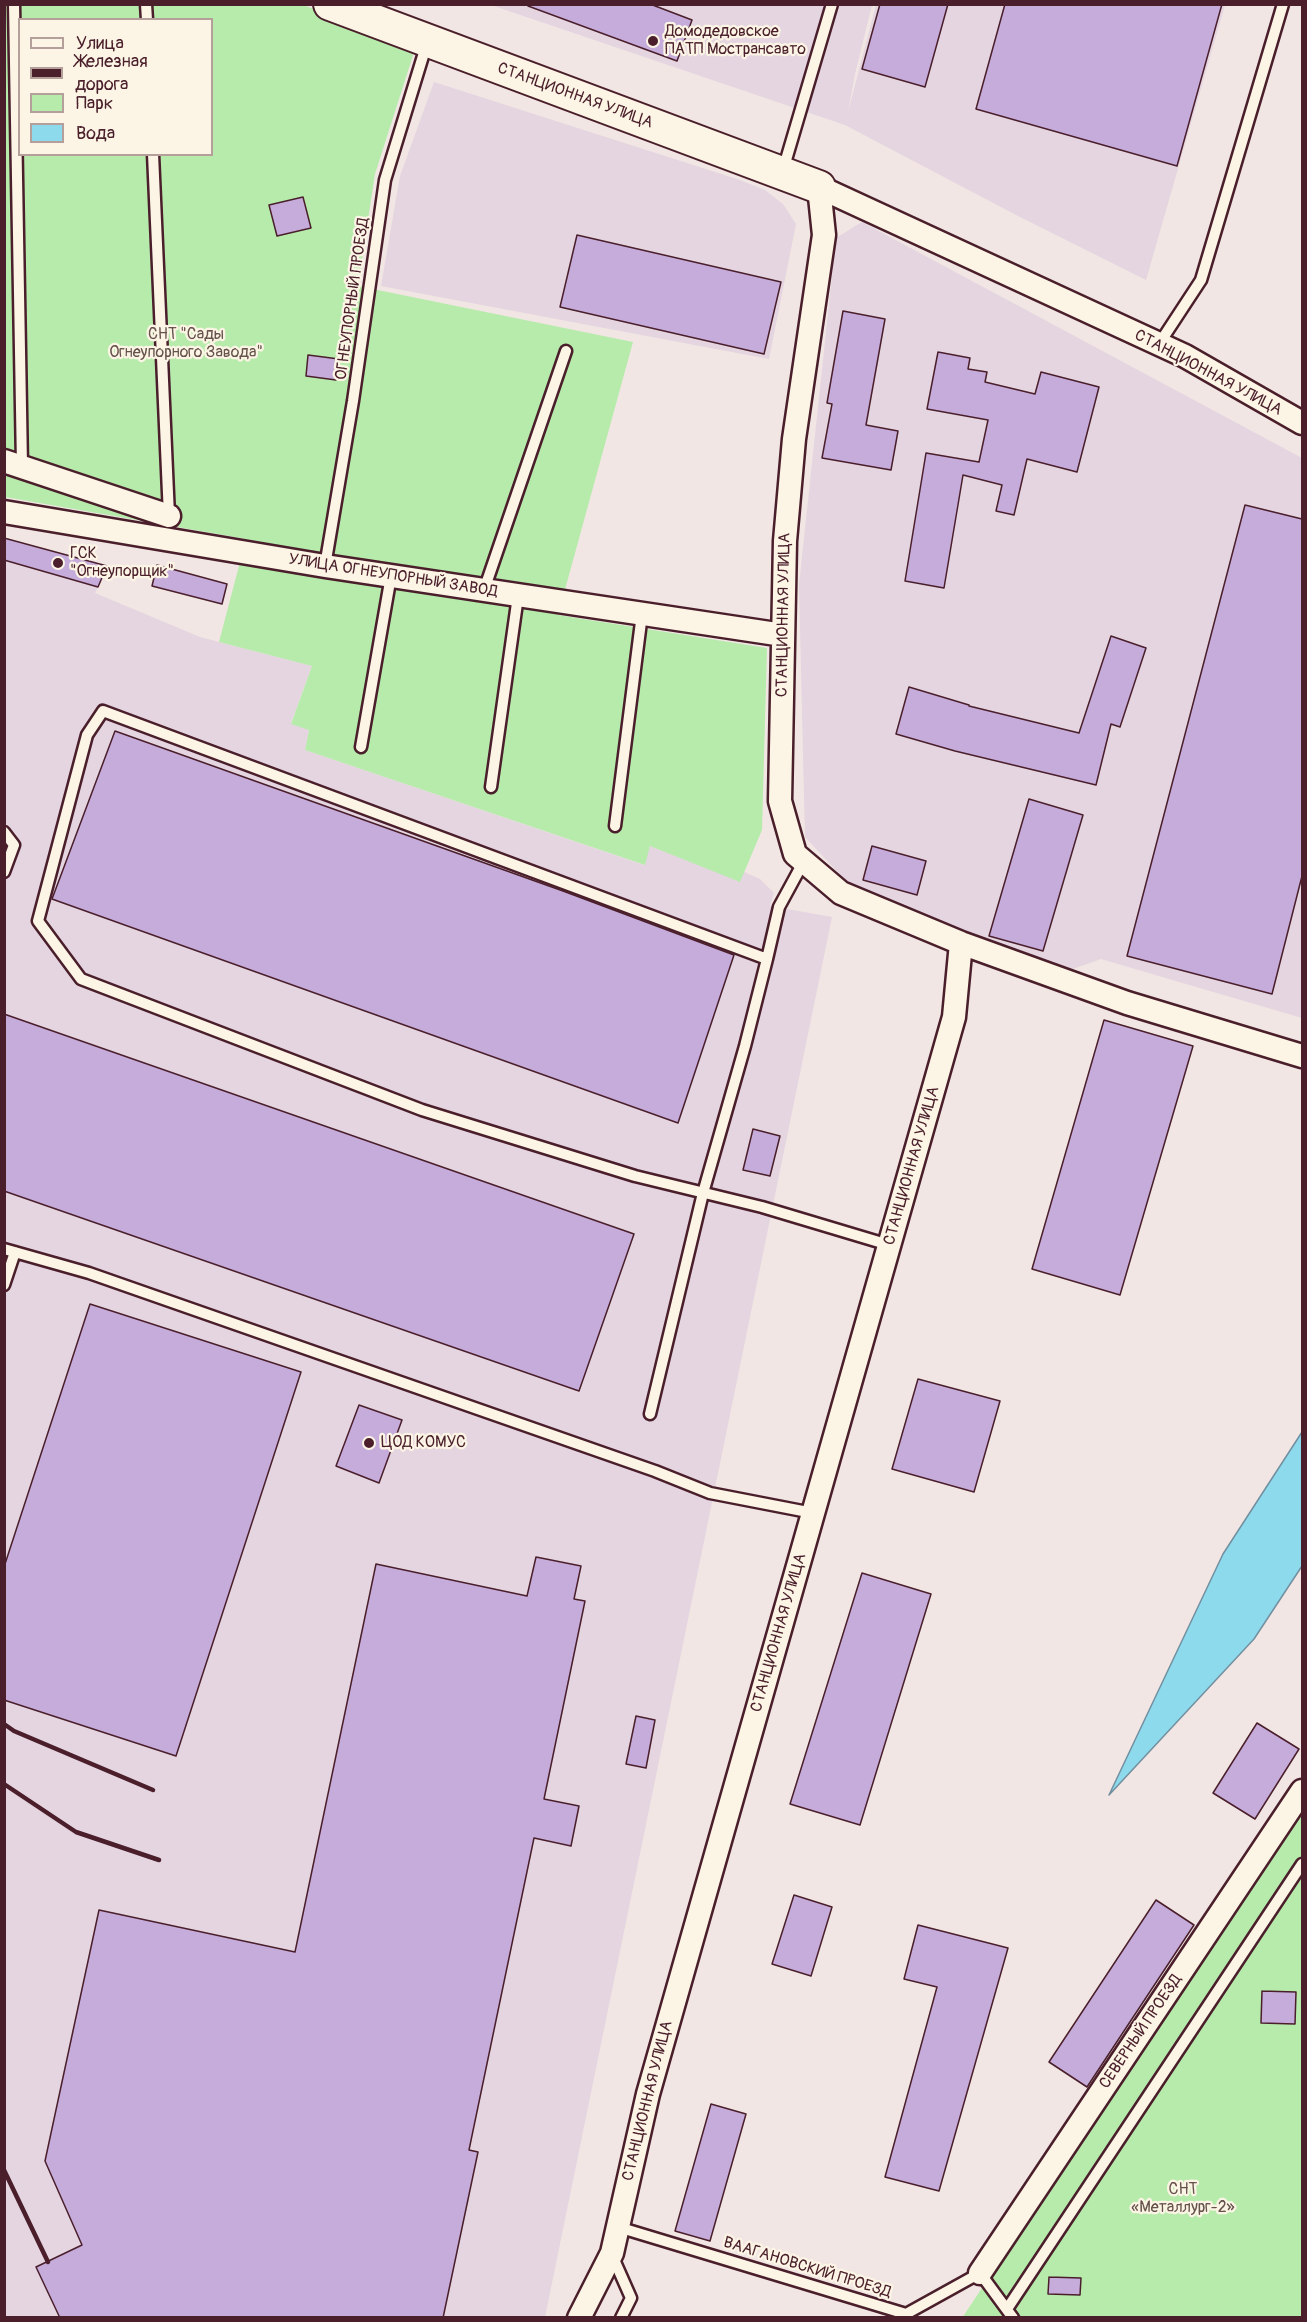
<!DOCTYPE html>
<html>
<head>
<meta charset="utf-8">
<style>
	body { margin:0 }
	#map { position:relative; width:1307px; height:2322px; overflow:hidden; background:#f1e6e3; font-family:Pangolin,sans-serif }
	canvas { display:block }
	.frame { position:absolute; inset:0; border:6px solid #4a1f2b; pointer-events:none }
	.legend { position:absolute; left:18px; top:18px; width:195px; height:138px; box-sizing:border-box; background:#fcf5e5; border:2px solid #b59f9b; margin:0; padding:8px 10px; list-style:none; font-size:18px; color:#4a1f2b }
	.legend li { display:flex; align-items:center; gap:12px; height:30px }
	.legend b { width:30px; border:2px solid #b59f9b }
</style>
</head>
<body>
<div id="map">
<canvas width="1307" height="2322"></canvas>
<div class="frame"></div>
<ul class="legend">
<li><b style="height:8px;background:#fcf5e5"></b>Улица</li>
<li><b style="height:8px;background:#4a1f2b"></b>Железная дорога</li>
<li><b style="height:16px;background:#b7ebac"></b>Парк</li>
<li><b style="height:16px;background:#8ddaec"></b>Вода</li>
</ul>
</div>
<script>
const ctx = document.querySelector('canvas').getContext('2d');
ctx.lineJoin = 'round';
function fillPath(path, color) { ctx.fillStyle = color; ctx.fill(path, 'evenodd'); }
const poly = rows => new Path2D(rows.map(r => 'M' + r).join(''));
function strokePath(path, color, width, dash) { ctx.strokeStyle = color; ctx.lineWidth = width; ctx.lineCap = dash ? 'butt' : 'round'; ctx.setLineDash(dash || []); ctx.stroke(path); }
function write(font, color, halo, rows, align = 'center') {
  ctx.font = font + ' Pangolin,sans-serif'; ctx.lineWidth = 4.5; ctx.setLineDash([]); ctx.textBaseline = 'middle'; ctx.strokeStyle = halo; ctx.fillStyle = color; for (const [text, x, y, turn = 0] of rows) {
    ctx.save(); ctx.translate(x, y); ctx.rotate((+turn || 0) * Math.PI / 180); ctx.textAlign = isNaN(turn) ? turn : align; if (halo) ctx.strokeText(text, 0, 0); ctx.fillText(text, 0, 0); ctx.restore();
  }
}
fillPath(poly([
	[491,5,872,5,855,74,848,112,876,5,1225,5,1146,280,1018,216,845,125],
	[434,82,740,180,765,190,783,204,796,224,769,359,381,286,400,176],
	[862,222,1302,458,1302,1018,1101,959,1070,970,856,892,805,837,799,585,836,238],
	[5,560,98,587,95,593,200,637,312,666,291,723,309,730,305,750,644,865,650,846,740,881,742,871,760,879,774,893,770,906,832,917,545,2317,5,2318]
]), '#e4d5e0');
fillPath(poly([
	[4,5,303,5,416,46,375,174,358,286,633,342,558,615,767,648,762,830,740,882,650,846,645,865,305,750,309,730,291,724,312,666,219,642,246,539,5,497],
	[20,20,212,20,212,154,20,154],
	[1302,1809,1302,2317,962,2318,1010,2246]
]), '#b7ebac');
const water = poly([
	[1302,1432,1302,1566,1254,1639,1109,1795,1223,1554,1302,1432]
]);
fillPath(water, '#8ddaec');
strokePath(water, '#728f9f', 1.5);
const building = poly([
	[528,4,650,4,692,20,677,61,528,6,528,4],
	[880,4,948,4,925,87,862,69,880,4],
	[1005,4,1222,4,1177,166,976,109,1005,4],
	[303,197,311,228,277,236,269,205,303,197],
	[577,235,781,282,764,354,560,307,577,235],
	[843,311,885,319,866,425,898,431,891,470,822,458,832,404,827,403,843,311],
	[938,352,970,358,968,369,987,372,985,382,1035,394,1041,372,1099,387,1077,472,1027,459,1014,515,996,511,1002,485,963,475,944,588,905,581,926,453,979,462,988,420,927,409,938,352],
	[308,355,339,359,336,380,306,376,308,355],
	[1245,505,1302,519,1302,876,1272,994,1127,956,1245,505],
	[4,538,107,566,98,587,4,560,4,538],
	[157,565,227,584,222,604,152,586,157,565],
	[1111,636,1146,648,1120,727,1111,724,1096,785,955,751,896,734,909,687,969,705,969,706,1079,733,1111,636],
	[115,731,563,891,734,955,678,1123,52,899,115,731],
	[1029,799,1083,815,1043,951,989,936,1029,799],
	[872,846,926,861,917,895,863,880,872,846],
	[4,1014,634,1234,579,1391,4,1191,4,1014],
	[1104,1020,1193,1046,1120,1295,1032,1269,1104,1020],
	[753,1129,780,1136,770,1176,743,1170,753,1129],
	[90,1304,301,1372,176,1756,4,1700,4,1567,90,1304],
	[918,1379,1000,1401,974,1492,892,1469,918,1379],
	[359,1405,402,1420,379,1483,336,1466,359,1405],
	[536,1557,581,1566,574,1599,585,1601,544,1799,579,1806,571,1846,534,1838,469,2150,478,2152,443,2318,60,2318,36,2267,82,2245,45,2161,99,1910,295,1952,376,1564,527,1596,536,1557],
	[862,1573,931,1594,860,1825,790,1804,862,1573],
	[636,1716,655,1720,646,1768,626,1764,636,1716],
	[1257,1723,1299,1749,1255,1819,1213,1793,1257,1723],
	[794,1895,832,1907,811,1976,772,1964,794,1895],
	[1156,1900,1194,1925,1087,2087,1049,2062,1156,1900],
	[918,1925,1008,1948,939,2191,885,2177,937,1987,904,1979,918,1925],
	[1262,1991,1296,1992,1295,2024,1261,2023,1262,1991],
	[711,2104,746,2114,710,2241,675,2231,711,2104],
	[1049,2277,1081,2278,1080,2295,1048,2294,1049,2277]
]);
fillPath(building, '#c5acda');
strokePath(building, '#4a1f2b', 1.5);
const lane = poly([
	[14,4,22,466],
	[146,4,147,20],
	[153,154,169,516],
	[783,170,832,4],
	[1159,344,1201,280,1283,4],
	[325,566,353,401,385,180,427,43],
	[484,590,566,351],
	[361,747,391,576],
	[491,787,518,596],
	[615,826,642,614],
	[4,832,14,845,4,872],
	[804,861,779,907,767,959,103,711,87,735,38,921,81,979,422,1110,635,1176,762,1207,889,1245],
	[4,1249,89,1273,655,1471,710,1493,813,1513],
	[4,1285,15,1252],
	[650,1414,703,1193,745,1046,767,959],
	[618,2227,906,2314,980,2273,1013,2318],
	[612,2255,631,2298,621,2318],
	[1007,2309,1302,1864]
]);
const street = poly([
	[819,187,824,235,794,439,785,541,780,801,795,854,841,893,961,943,1127,1003,1302,1056],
	[819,187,1185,356,1302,423],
	[4,461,169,516],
	[4,512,325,566,783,635],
	[980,2273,1302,1791],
	[579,2318,612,2253,648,2094,954,1017,961,943]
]);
const secondary = poly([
	[330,4,819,187]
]);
strokePath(lane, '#4a1f2b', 15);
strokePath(street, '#4a1f2b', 27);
strokePath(secondary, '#4a1f2b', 36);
strokePath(lane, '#fcf5e5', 10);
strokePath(street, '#fcf5e5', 22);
strokePath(secondary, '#fcf5e5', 32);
strokePath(poly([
	[4,1724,14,1731,153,1790],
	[4,1784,76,1832,159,1860],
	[4,2170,48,2262]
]), '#4a1f2b', 4.5);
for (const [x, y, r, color] of [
	[653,41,6,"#4a1f2b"],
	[58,563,6,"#4a1f2b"],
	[369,1443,6,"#4a1f2b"]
]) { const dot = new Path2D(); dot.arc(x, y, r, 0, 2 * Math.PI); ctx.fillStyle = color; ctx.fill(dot); strokePath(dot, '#fcf5e5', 2); }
write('16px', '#4a1f2b', '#fcf5e5', [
	["Домодедовское",665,32],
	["ПАТП Мострансавто",665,50],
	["ГСК",70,554],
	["\"Огнеупорщик\"",70,572],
	["ЦОД КОМУС",381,1443]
], 'left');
write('16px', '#4a1f2b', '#fcf5e5', [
	["СТАНЦИОННАЯ УЛИЦА",575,96,20],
	["ОГНЕУПОРНЫЙ ПРОЕЗД",353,299,-82],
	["СТАНЦИОННАЯ УЛИЦА",1208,373,28],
	["УЛИЦА ОГНЕУПОРНЫЙ ЗАВОД",393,576,9],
	["СТАНЦИОННАЯ УЛИЦА",784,615,-89],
	["СТАНЦИОННАЯ УЛИЦА",912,1166,-74],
	["СТАНЦИОННАЯ УЛИЦА",779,1633,-74],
	["СЕВЕРНЫЙ ПРОЕЗД",1141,2032,-56],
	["СТАНЦИОННАЯ УЛИЦА",648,2101,-76],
	["ВААГАНОВСКИЙ ПРОЕЗД",807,2268,17]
]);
write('16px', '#65524b', '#fcf5e5', [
	["СНТ \"Сады",186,335],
	["Огнеупорного Завода\"",186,353],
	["СНТ",1183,2190],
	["«Металлург-2»",1183,2208]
]);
</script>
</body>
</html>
